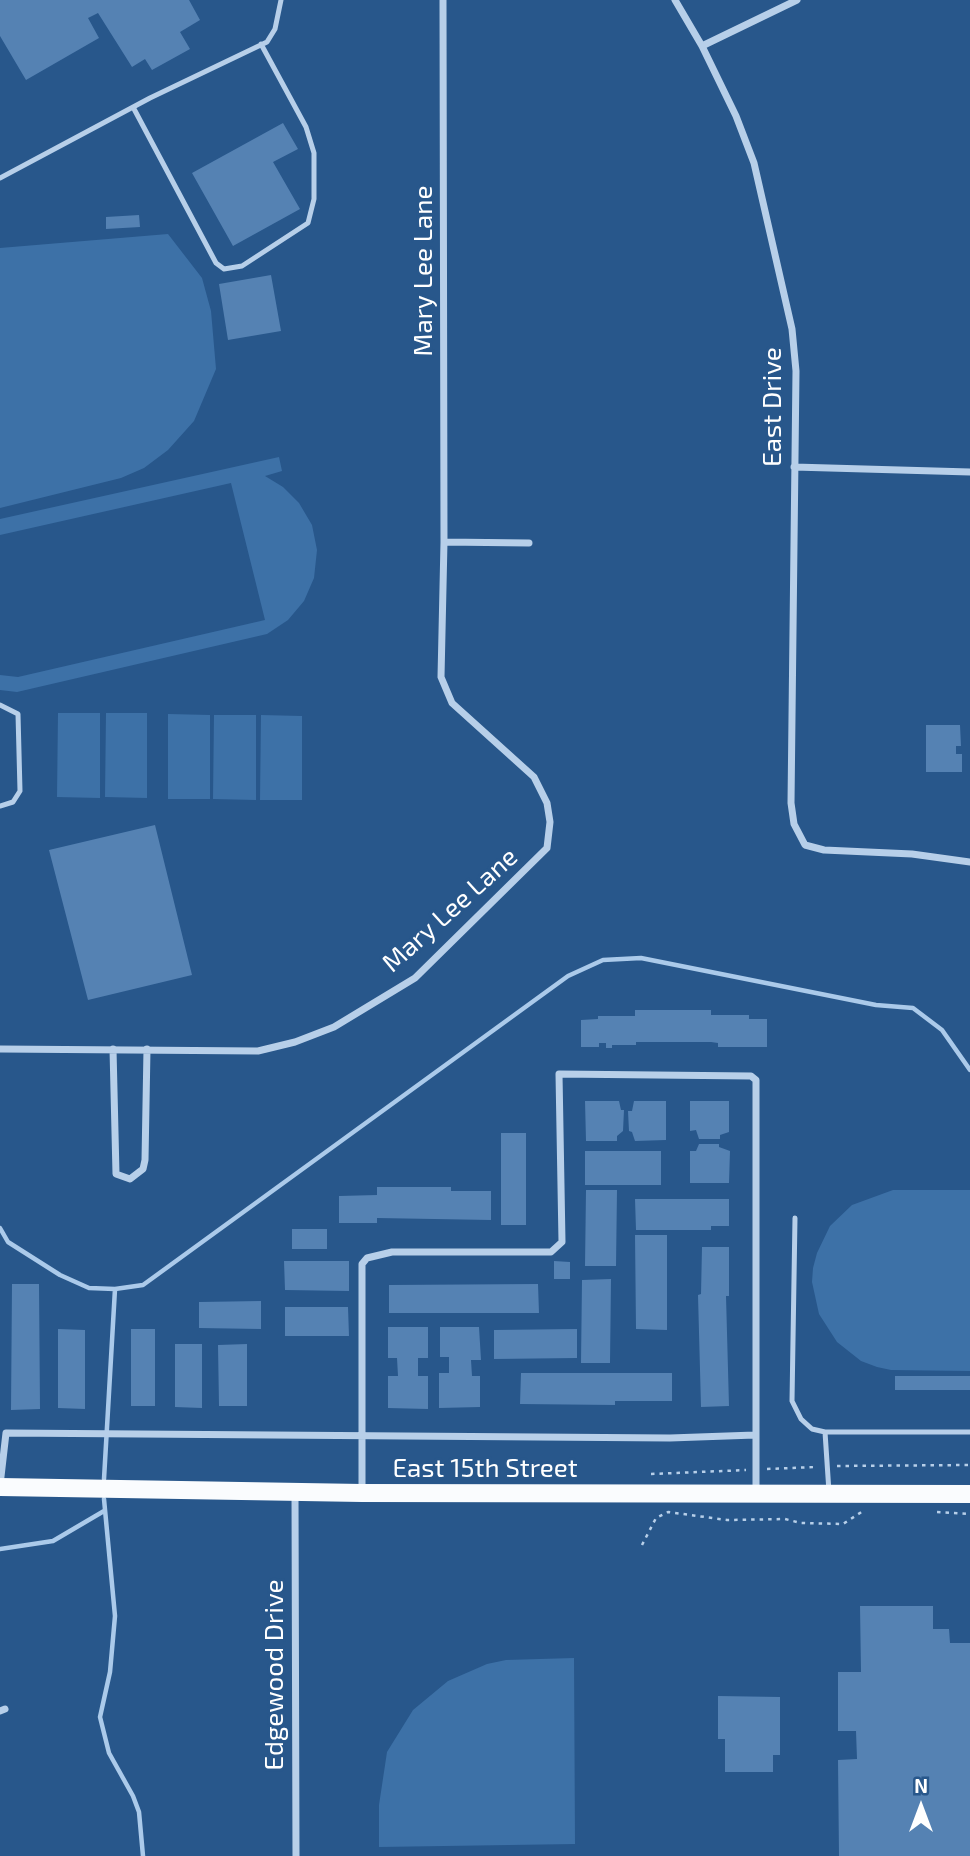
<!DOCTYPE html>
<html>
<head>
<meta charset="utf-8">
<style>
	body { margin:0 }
	#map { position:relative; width:970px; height:1856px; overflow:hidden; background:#28578b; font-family:"Exo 2",sans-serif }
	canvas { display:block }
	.north { position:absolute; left:886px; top:1772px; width:70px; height:70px; -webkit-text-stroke:5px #28578b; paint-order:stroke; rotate:0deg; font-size:19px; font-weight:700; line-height:28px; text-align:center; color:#fff }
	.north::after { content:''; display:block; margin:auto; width:24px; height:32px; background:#fff; clip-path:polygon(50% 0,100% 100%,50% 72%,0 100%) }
</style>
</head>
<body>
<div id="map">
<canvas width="970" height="1856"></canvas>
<div class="north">N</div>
</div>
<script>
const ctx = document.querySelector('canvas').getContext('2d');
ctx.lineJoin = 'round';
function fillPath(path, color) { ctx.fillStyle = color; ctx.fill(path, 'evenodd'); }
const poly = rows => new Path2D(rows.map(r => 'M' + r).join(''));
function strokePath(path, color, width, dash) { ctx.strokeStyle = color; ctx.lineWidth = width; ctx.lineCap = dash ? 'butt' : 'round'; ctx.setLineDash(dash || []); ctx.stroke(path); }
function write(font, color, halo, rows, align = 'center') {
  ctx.font = font + ' "Exo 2",sans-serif'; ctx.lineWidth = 6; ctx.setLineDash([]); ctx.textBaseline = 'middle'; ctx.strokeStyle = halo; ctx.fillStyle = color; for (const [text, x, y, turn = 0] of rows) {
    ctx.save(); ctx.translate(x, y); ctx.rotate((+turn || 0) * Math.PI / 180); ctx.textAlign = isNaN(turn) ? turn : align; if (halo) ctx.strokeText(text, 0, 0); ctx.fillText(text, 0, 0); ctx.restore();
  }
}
fillPath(poly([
	[168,234,202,278,211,311,216,369,194,421,168,450,144,468,121,478,0,508,0,248],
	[279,457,282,471,265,476,283,487,299,503,312,525,317,550,314,578,304,601,288,620,267,634,17,692,0,690,0,675,18,677,265,620,231,483,0,535,0,519],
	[58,713,100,713,100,798,57,797],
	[106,713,147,713,147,798,105,797],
	[168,714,210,715,210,799,168,799],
	[214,715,256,715,256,800,213,799],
	[261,715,302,716,302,800,260,800],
	[893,1190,970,1190,970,1371,891,1370,877,1367,861,1361,837,1342,819,1314,812,1282,813,1268,817,1253,830,1226,852,1205],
	[574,1658,575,1844,379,1847,379,1805,387,1752,413,1710,448,1681,487,1664,506,1660]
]), '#3d71a7');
strokePath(poly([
	[0,1228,8,1242,60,1275,89,1288,115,1289,143,1285,568,976,603,960,641,958,876,1005,913,1008,942,1030,970,1070],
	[104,1479,115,1289],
	[104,1499,115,1616,110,1672,100,1717,109,1753,133,1796,139,1812,143,1856],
	[0,1549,53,1541,104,1511]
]), '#abcaea', 4.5);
fillPath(poly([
	[0,0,189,0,200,20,180,32,190,49,152,70,145,59,132,67,98,13,88,18,99,38,26,80,0,36],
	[283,123,298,149,273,162,300,209,233,246,192,173],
	[139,215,140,227,106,229,106,217],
	[271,275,281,331,228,340,219,284],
	[926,725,960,725,961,746,956,746,956,754,962,754,962,772,926,772],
	[155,825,192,975,88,1000,49,850],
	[635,1010,711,1010,711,1015,749,1015,749,1019,767,1019,767,1047,718,1047,718,1043,711,1042,636,1042,636,1045,612,1045,612,1048,606,1048,606,1043,599,1043,599,1047,581,1047,581,1020,598,1019,598,1016,635,1016],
	[585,1101,619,1101,621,1110,624,1110,623,1131,617,1136,617,1141,586,1141],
	[634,1101,666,1101,666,1140,635,1141,632,1132,629,1131,628,1111,632,1111],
	[690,1101,729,1101,729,1132,720,1135,720,1139,699,1139,696,1130,690,1131],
	[501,1133,526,1133,526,1225,501,1225],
	[699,1144,719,1144,719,1147,730,1151,729,1183,690,1183,690,1151,696,1151],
	[585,1151,661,1151,661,1185,585,1185],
	[377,1187,451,1187,451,1191,491,1191,491,1220,377,1218,377,1223,339,1223,339,1196,377,1195],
	[586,1190,617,1190,616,1266,585,1266],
	[635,1199,729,1199,729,1226,711,1226,711,1230,636,1230],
	[292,1229,327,1229,327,1249,292,1249],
	[635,1235,667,1235,667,1330,636,1329],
	[702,1247,729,1247,729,1296,726,1296,729,1406,701,1407,698,1295,701,1294],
	[284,1261,349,1261,349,1291,285,1290],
	[554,1261,570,1262,570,1279,554,1279],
	[611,1279,610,1363,581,1363,582,1280],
	[12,1284,39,1284,40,1409,11,1410],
	[538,1284,539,1313,389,1313,389,1285],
	[261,1301,261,1329,199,1328,199,1302],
	[285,1307,348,1307,349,1336,285,1336],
	[388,1327,428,1327,428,1358,418,1358,418,1376,428,1376,428,1409,388,1408,388,1376,398,1376,397,1358,388,1358],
	[440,1327,479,1327,481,1360,471,1360,472,1376,480,1376,480,1407,439,1408,439,1373,449,1373,449,1357,440,1357],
	[58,1329,85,1330,85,1409,58,1408],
	[131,1329,155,1329,155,1406,131,1406],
	[577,1329,577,1358,494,1359,494,1330],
	[175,1344,202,1344,202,1408,175,1407],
	[247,1344,247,1406,219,1406,218,1345],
	[521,1373,672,1373,672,1401,615,1401,615,1405,520,1404],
	[895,1376,970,1376,970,1390,895,1390],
	[860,1606,933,1606,933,1629,949,1629,950,1643,970,1643,970,1856,839,1856,838,1760,857,1759,856,1731,838,1731,838,1672,861,1672],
	[718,1696,780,1697,780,1755,773,1755,773,1772,725,1772,725,1739,718,1739]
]), '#5582b3');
strokePath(poly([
	[837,1466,970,1465],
	[767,1469,816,1467],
	[651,1474,746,1470],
	[937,1512,970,1514],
	[642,1545,656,1518,668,1512,727,1520,785,1519,801,1523,843,1524,863,1511]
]), '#b7cfe9', 2.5, [3.5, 5]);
strokePath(poly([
	[133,107,216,263,224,269,242,266,308,223,314,199,314,153,306,127,261,44],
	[0,178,150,98,267,42,275,29,281,0],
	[0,705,18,714,20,791,13,802,0,806],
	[795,1218,792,1401,801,1419,812,1429,825,1432,829,1492],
	[825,1432,970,1432]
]), '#b7cfe9', 5);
strokePath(poly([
	[675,0,702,46,736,116,754,163,792,329,796,371,791,803,794,824,805,845,824,850,912,854,970,862],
	[702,46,797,0],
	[794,467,970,472],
	[444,542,529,543],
	[0,1049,258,1051,295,1042,334,1027,415,978,547,848,550,822,547,803,534,777,452,703,441,677,444,542,443,0],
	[113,1049,116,1174,130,1179,143,1169,145,1160,147,1049],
	[0,1485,6,1433,670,1438,755,1435],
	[362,1491,362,1264,367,1258,392,1252,551,1252,562,1242,559,1074,751,1076,756,1080,756,1495],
	[295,1494,296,1856],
	[0,1711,5,1709]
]), '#b7cfe9', 7);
strokePath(poly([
	[0,1487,362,1493,970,1494]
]), '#fafcfe', 18);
write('26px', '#fff', '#28578b', [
	["Mary Lee Lane",423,271,-90],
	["East Drive",772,407,-90],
	["Mary Lee Lane",450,910,-42],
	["East 15th Street",485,1468],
	["Edgewood Drive",274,1675,-90]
]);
</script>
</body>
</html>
